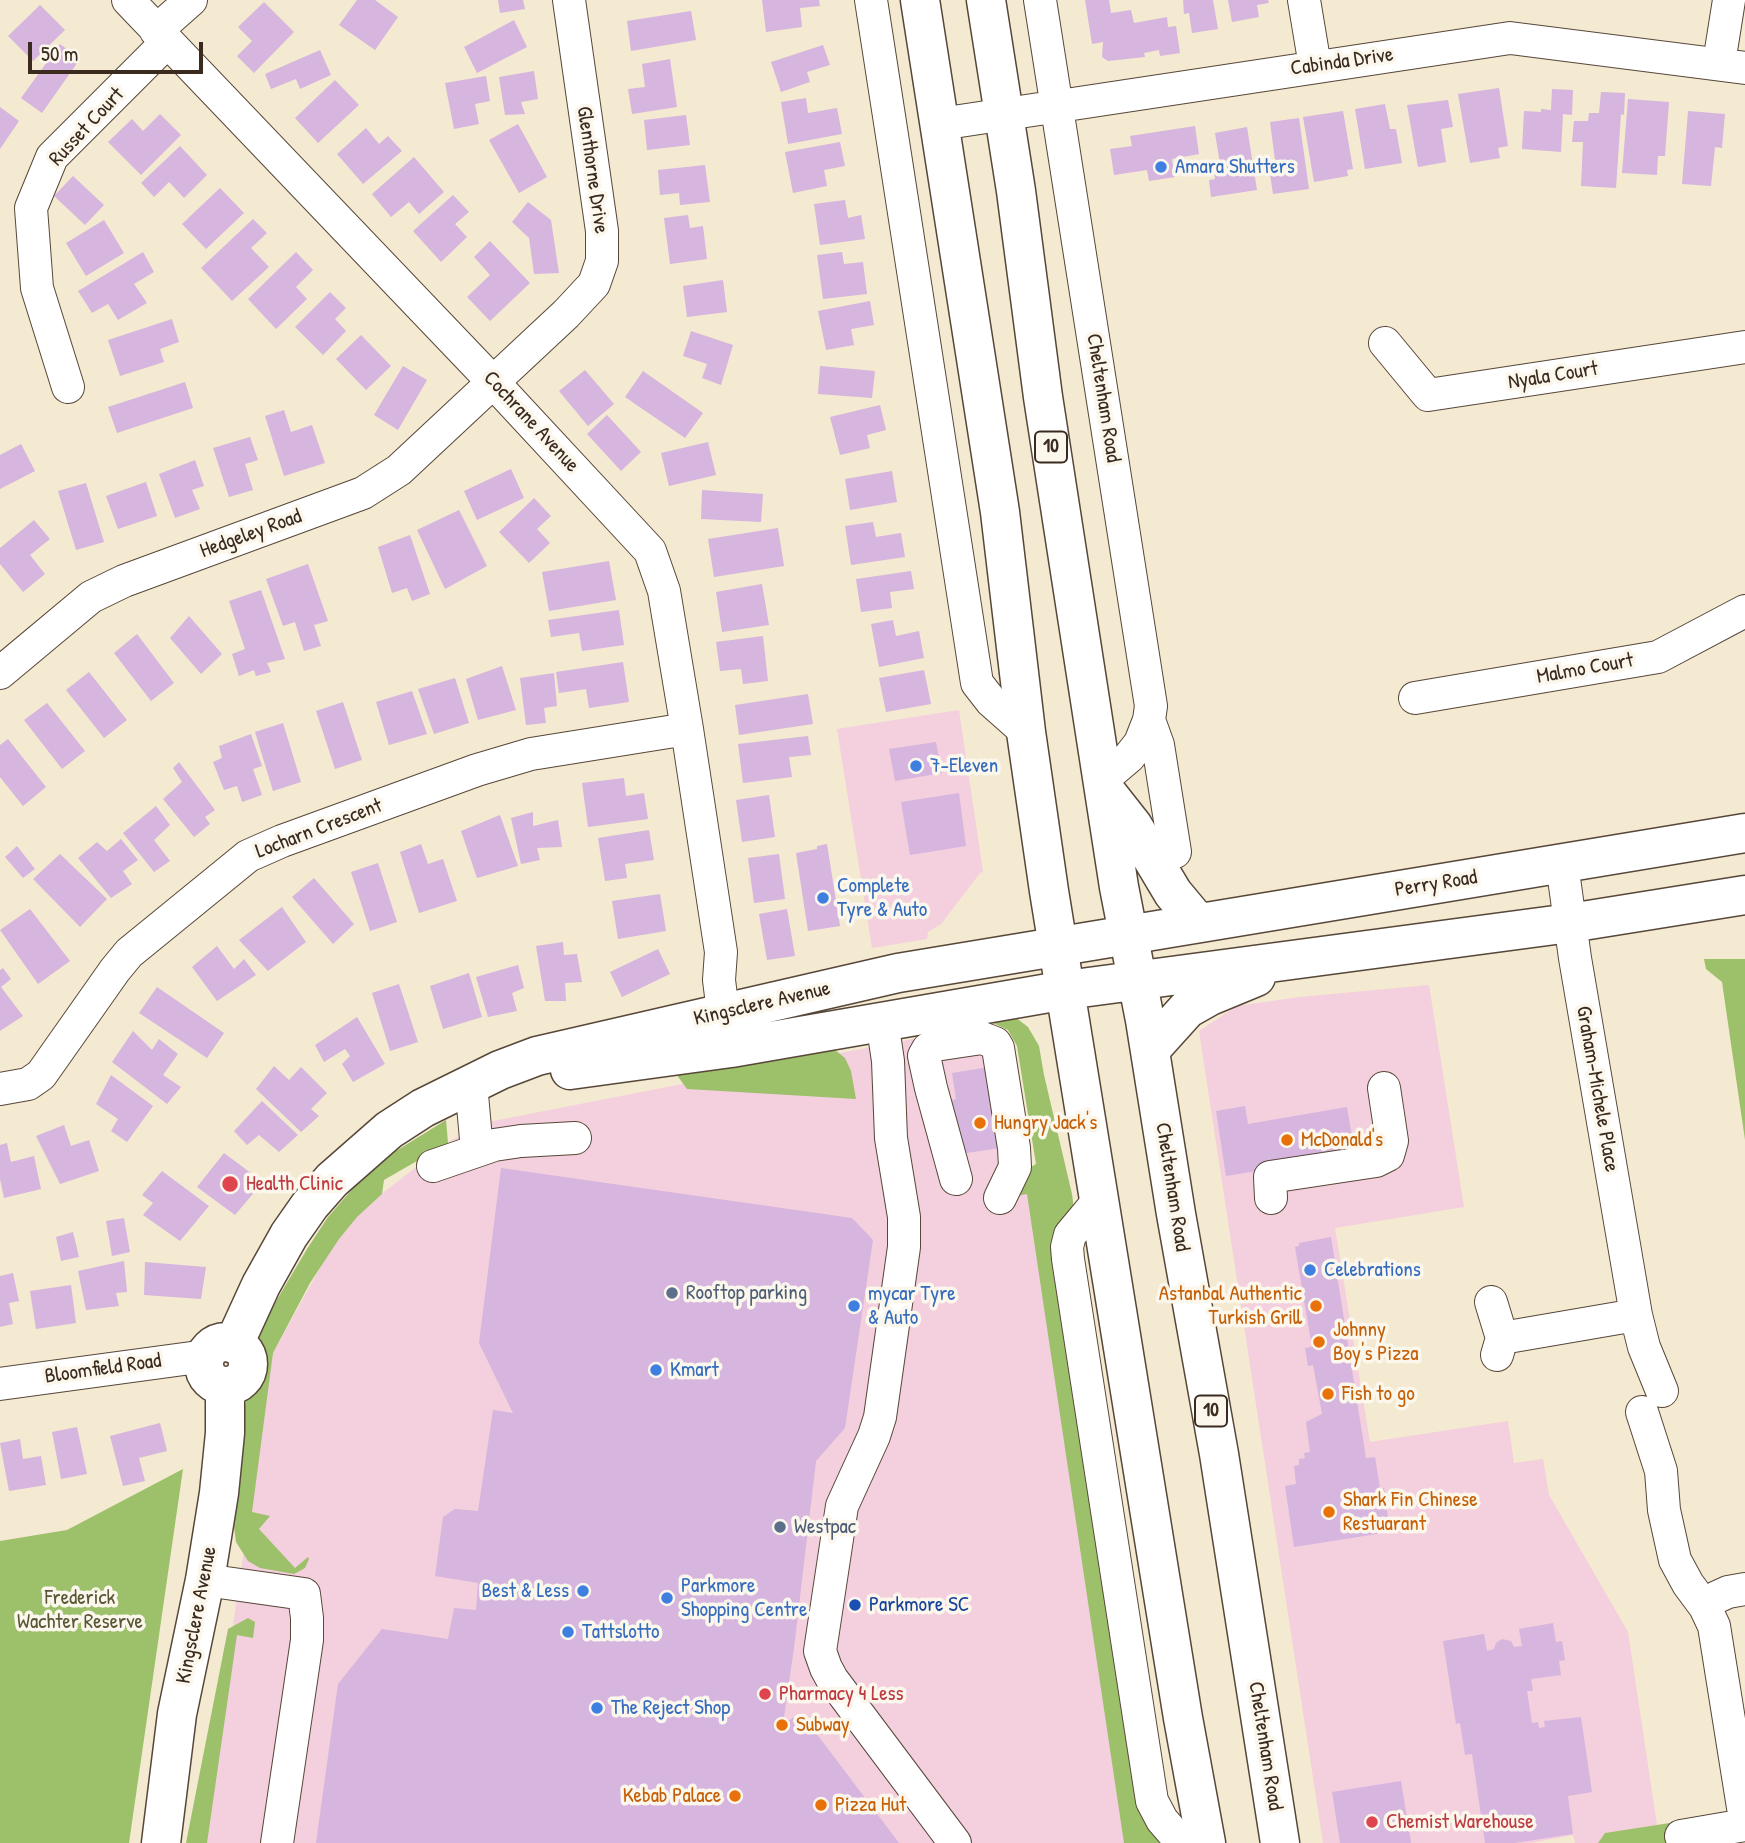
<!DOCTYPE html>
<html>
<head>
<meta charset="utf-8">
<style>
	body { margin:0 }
	#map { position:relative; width:1745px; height:1843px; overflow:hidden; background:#f4e9d1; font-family:"Patrick Hand",sans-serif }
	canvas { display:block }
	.scale { position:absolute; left:28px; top:42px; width:175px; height:32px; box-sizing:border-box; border:4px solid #3b2a1e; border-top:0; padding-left:9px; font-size:21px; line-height:24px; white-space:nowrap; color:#3b2a1e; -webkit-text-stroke:5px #fbf7ec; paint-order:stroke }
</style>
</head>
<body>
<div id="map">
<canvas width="1745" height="1843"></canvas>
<div class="scale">50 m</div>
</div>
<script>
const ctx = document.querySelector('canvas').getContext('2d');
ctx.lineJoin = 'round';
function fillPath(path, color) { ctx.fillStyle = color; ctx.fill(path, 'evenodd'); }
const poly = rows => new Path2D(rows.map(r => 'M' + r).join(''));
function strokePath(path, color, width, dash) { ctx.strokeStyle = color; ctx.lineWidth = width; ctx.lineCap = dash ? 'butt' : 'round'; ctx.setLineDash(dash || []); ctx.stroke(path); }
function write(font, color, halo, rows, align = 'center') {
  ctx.font = font + ' "Patrick Hand",sans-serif'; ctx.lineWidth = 7; ctx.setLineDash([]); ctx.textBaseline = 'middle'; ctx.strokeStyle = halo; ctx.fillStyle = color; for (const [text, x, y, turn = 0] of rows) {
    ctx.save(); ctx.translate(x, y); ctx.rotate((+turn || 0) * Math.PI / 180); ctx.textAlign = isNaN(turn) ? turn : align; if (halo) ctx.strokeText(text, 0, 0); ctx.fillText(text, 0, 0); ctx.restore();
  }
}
fillPath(poly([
	[959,710,983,872,980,873,941,924,928,932,927,939,872,948,837,729],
	[1429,985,1464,1207,1335,1228,1370,1442,1508,1421,1514,1463,1543,1459,1549,1495,1628,1632,1657,1825,1606,1833,1598,1843,1575,1843,1573,1835,1530,1843,1323,1843,1199,1031,1237,1006,1300,997],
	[988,1026,1011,1042,1135,1843,201,1843,273,1353,346,1221,448,1143,478,1124,907,1040]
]), '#f4cfdd');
fillPath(poly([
	[1704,959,1745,959,1745,1140,1722,982,1706,969],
	[1015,1017,1028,1027,1039,1046,1044,1075,1072,1194,1155,1832,1159,1843,1124,1843,1027,1194,1011,1197,1024,1171,1036,1164,1017,1046,1008,1030,989,1021],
	[835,1050,845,1058,851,1071,856,1099,687,1089,676,1074],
	[446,1120,448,1143,384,1180,382,1194,357,1217,339,1239,310,1283,273,1353,252,1512,270,1516,259,1529,295,1568,308,1557,309,1559,305,1568,294,1574,260,1568,248,1561,236,1542,234,1527,244,1409,257,1360,256,1335,307,1249,328,1217,355,1186,396,1151],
	[183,1469,129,1843,0,1843,0,1541,67,1530],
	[248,1618,255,1622,253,1638,237,1635,207,1843,186,1843,228,1629],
	[1676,1822,1679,1843,1598,1843,1605,1833]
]), '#9dc06a');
fillPath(poly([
	[357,0,375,0,398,17,375,50,339,25],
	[498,0,523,0,525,9,500,13],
	[762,0,819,0,820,6,800,8,802,27,766,32],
	[1085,0,1109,0,1111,13,1131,10,1134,23,1167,17,1168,27,1176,26,1180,53,1160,56,1159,50,1144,53,1145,57,1108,61,1102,57,1103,42,1092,44],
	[1183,0,1213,0,1218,29,1192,33,1189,13,1184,14],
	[1228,0,1268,0,1269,3,1257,5,1259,17,1232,22],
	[264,2,294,32,254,73,237,56,252,41,238,27],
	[40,5,65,30,33,61,8,36],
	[691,11,696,40,631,51,627,21],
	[514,20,527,47,477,73,464,47],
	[60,44,80,59,42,113,21,98],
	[823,45,830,65,807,72,810,82,781,92,771,62],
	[320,50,331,75,300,89,296,79,271,89,265,74],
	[670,59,677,107,632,114,628,89,645,87,642,64],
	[534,71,538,99,521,102,525,114,505,115,499,77],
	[486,76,490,101,475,104,479,124,454,129,445,83],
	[335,80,359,105,318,143,295,118],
	[1499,88,1508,146,1498,148,1500,158,1470,163,1458,94],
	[1552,89,1573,90,1572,115,1563,114,1561,152,1522,149,1524,111,1541,112,1541,109,1551,110],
	[1601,92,1625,93,1624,115,1621,114,1616,188,1581,186,1583,142,1572,142,1574,121,1588,121,1589,113,1599,113],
	[806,98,808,113,837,108,842,134,788,144,781,102],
	[1628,99,1669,102,1665,156,1658,156,1657,175,1622,173],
	[1448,100,1453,127,1441,129,1446,162,1418,167,1407,105],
	[1385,104,1390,129,1396,129,1402,163,1365,169,1355,109],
	[0,107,19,121,0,149],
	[1343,111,1353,169,1347,170,1348,176,1314,182,1303,117],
	[1688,111,1725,114,1722,148,1715,147,1711,186,1682,184],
	[160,114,181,135,141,175,108,142,132,119,143,131],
	[686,115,690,145,647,150,644,120],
	[1299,118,1309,189,1273,194,1268,161,1275,160,1270,122],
	[518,124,547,177,519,193,489,140],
	[1195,126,1199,154,1172,159,1175,177,1149,181,1147,170,1114,175,1110,149,1132,146,1130,136],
	[1247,127,1257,190,1211,197,1209,180,1215,179,1213,165,1220,164,1215,133],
	[366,128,379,144,388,136,402,151,363,184,337,154],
	[840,142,845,166,824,170,827,186,793,193,785,152],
	[180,146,207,175,184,198,169,182,154,197,141,183],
	[414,157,444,192,419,214,409,202,391,217,372,194],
	[705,165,710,202,680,205,679,193,660,195,658,170],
	[73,176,104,205,85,225,54,196],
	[220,188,244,213,206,249,182,224],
	[453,195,469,212,455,224,467,237,441,262,413,231],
	[845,200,848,218,861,215,865,239,820,245,814,204],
	[528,202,551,220,559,273,534,274,529,238,512,222],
	[688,215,690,228,703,226,707,259,670,264,664,218],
	[253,219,267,233,251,248,269,267,232,301,201,268],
	[104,220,124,253,86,276,66,243],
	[490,241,530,283,490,321,467,297,490,275,474,257],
	[143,252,154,272,134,284,147,303,118,320,108,304,92,313,78,291],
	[296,252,313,270,296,287,307,299,276,329,248,299],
	[842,252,844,264,863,262,867,294,823,299,817,255],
	[723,280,727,312,687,317,683,286],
	[330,292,346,308,335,319,346,331,323,355,295,327],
	[870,301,874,325,851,329,854,345,826,350,818,311],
	[172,319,179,342,160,349,164,362,120,376,108,340],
	[691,331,733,345,721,385,702,378,707,364,683,356],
	[361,335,391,366,366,390,336,359],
	[403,366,427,380,398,430,374,415],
	[820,366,875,371,872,398,818,394],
	[585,370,614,404,588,426,559,391],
	[643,371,703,413,685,438,625,397],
	[185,382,193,408,117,433,108,407],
	[880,405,886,430,867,435,870,448,840,455,830,417],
	[284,410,291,432,312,425,325,463,284,476,265,416],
	[607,415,641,452,621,471,587,434],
	[250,437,258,460,245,464,253,490,229,497,213,448],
	[708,442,716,475,669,486,661,453],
	[21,444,35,471,0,489,0,455],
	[195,460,204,486,192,490,200,509,175,518,159,474],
	[511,469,524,498,477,520,464,491],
	[892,471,897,502,850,510,845,479],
	[146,482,157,516,118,529,106,496],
	[86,483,104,542,76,550,58,491],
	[702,490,763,494,761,522,701,519],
	[534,498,551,516,537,529,550,543,529,563,499,532],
	[459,510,487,566,445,589,417,530],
	[34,520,50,539,30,555,45,574,23,592,0,564,0,548],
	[873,522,876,537,901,533,905,557,851,565,845,526],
	[778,528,784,566,714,577,708,539],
	[410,535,430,594,412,601,407,588,392,593,378,547],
	[609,561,616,600,549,611,542,572],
	[308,564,328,621,314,625,321,646,304,651,295,622,283,626,266,579],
	[911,571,914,589,890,592,892,608,861,612,856,579],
	[762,584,769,625,722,632,716,592],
	[261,590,285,659,267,663,271,672,256,676,254,670,239,676,232,654,245,649,229,601],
	[619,610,624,645,582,651,579,633,551,637,548,620],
	[189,616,222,654,201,674,170,638],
	[893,620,896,636,919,631,924,658,879,667,871,624],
	[137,634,174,683,151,701,114,653],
	[763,636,768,681,743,684,741,669,720,671,716,642],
	[623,662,629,702,589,708,586,689,559,693,556,672],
	[502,666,516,710,478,720,466,679],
	[924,670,931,704,886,712,879,678],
	[89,672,127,720,104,738,66,690],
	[554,673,557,706,544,708,546,723,526,725,520,678],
	[455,678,469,723,434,734,418,689],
	[412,691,427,734,389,745,376,702],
	[808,694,813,724,739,735,735,705],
	[343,702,362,760,335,769,316,711],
	[47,703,85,751,62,769,24,720],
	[283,723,301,782,273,791,255,732],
	[251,734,262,766,253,769,262,795,242,802,237,786,224,790,213,762,222,758,219,746],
	[808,736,811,755,789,757,792,777,743,783,738,744],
	[8,739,46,787,23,806,0,777,0,745],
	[936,742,942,773,895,781,889,749],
	[179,762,215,810,205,817,210,824,194,837,163,799,182,782,173,768],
	[624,778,626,796,644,793,648,819,588,827,582,783],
	[959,793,966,846,910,855,901,802],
	[769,795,775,837,742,842,736,800],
	[156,806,170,825,154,840,170,861,154,872,123,833],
	[533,812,533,826,558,820,562,847,537,848,540,860,521,864,511,818],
	[500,815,518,866,477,878,461,831],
	[649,830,654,860,625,864,627,878,605,881,598,838],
	[121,839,138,860,123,871,132,884,111,898,78,858,97,842,107,851],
	[421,844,428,864,443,859,457,901,419,913,400,852],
	[827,844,840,926,808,931,796,853,817,849,817,846],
	[17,846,35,869,23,878,5,857],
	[60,854,107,899,80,927,33,879],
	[779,854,785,899,754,903,748,858],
	[378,863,397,922,370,931,351,872],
	[314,878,354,924,333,944,292,897],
	[660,894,666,931,618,939,612,901],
	[282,907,306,942,268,971,239,940],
	[30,909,70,961,38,984,0,930],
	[787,909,795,956,767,960,759,914],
	[563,942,564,955,577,954,582,982,565,983,566,1001,545,1001,536,946],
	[217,946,234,969,244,959,256,975,217,1001,192,967],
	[658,949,670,974,622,997,610,972],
	[518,965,524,988,512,993,517,1011,488,1017,476,977],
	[3,968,11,979,1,987,23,1016,0,1031,0,970],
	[469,973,482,1017,443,1029,430,986],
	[399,984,418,1042,390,1051,372,993],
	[157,987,224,1033,207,1058,139,1013],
	[357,1017,385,1064,353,1082,342,1064,350,1056,345,1049,324,1062,315,1045],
	[133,1031,152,1050,159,1039,178,1054,163,1075,181,1087,167,1104,112,1062],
	[274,1066,289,1080,301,1067,327,1093,311,1109,319,1116,301,1132,256,1089],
	[995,1066,1007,1147,960,1154,952,1100,956,1099,952,1073],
	[111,1075,153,1106,127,1142,111,1131,118,1119,96,1104],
	[262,1101,298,1135,279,1152,259,1135,247,1145,234,1131],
	[1245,1106,1248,1124,1347,1107,1355,1155,1226,1176,1216,1111],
	[64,1125,71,1146,89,1140,99,1171,60,1184,36,1136],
	[7,1143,11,1162,34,1156,41,1189,4,1198,0,1179,0,1145],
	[224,1153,263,1182,235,1215,197,1187],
	[501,1168,852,1218,873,1240,845,1428,816,1461,794,1648,783,1724,801,1713,899,1843,316,1843,338,1684,382,1629,448,1639,454,1608,476,1610,478,1583,435,1576,443,1517,455,1509,478,1511,493,1410,513,1413,479,1343],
	[162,1171,209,1206,180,1241,143,1215,153,1203,142,1195],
	[124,1218,130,1252,112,1256,106,1221],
	[73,1232,79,1257,61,1261,56,1237],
	[1331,1237,1366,1458,1375,1457,1380,1488,1384,1488,1388,1518,1377,1534,1294,1547,1285,1486,1296,1484,1294,1466,1299,1465,1299,1459,1305,1458,1304,1453,1310,1452,1306,1422,1322,1414,1313,1365,1308,1366,1305,1348,1312,1347,1295,1247,1299,1246,1299,1243],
	[124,1261,127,1292,116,1293,119,1306,86,1310,78,1271],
	[145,1262,206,1267,201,1299,144,1295],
	[13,1273,19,1301,9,1303,13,1324,0,1327,0,1276],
	[71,1285,76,1323,36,1329,30,1291],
	[160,1423,167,1451,139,1458,145,1481,123,1486,110,1436],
	[77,1427,87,1474,61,1479,52,1432],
	[20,1439,23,1459,41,1456,46,1485,9,1491,0,1443],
	[1553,1623,1556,1642,1562,1641,1565,1660,1559,1661,1561,1675,1531,1679,1533,1691,1527,1691,1532,1723,1538,1722,1539,1728,1545,1727,1544,1721,1581,1717,1592,1792,1568,1796,1573,1834,1515,1843,1485,1843,1472,1754,1465,1755,1460,1723,1456,1724,1443,1641,1484,1634,1487,1651,1494,1649,1496,1643,1502,1639,1511,1641,1514,1647,1522,1646,1519,1629],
	[1401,1781,1411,1843,1340,1843,1332,1792]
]), '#d6b5de');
const minor = poly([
	[128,0,493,382,650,551,664,591,687,729,721,952,719,980,723,1012],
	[871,0,977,683,991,701,1026,732],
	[1040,0,1151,706,1149,720,1140,743,1129,757,1103,779],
	[1304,0,1315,66],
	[156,31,191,0],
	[1719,63,1729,0],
	[940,124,1510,38,1745,68],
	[1385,343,1428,395,1745,347],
	[68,387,37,288,31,208,52,157,167,42],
	[0,673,91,597,124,581,363,493,399,470,566,314,594,284,602,261,602,231,569,0],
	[1415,698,1658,657,1745,611],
	[1149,720,1158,745,1175,852],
	[1562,864,1575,958,1636,1315,1644,1347,1662,1391],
	[882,1021,888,1061,891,1138,904,1217,904,1247,880,1417,874,1436,842,1506,820,1651,826,1668,832,1679,955,1843],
	[471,1084,477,1150],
	[0,1089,28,1084,41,1075,115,970,129,953,248,856,282,841,477,770,531,754,687,729],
	[433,1166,494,1145,521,1141,575,1138],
	[956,1179,931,1088,924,1056,928,1049,935,1045,982,1038,995,1043,998,1048,1014,1148,1015,1167,1000,1198],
	[1271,1198,1270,1177,1376,1161,1388,1155,1392,1141,1384,1088],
	[1100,1199,1070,1235,1067,1247,1068,1259,1152,1801,1162,1820,1182,1843],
	[1491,1302,1502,1338,1497,1355],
	[1502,1338,1636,1315],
	[0,1384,206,1356],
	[1642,1412,1661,1471,1664,1510,1675,1560,1688,1584,1705,1607,1714,1626,1745,1820],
	[205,1580,304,1594,307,1618,307,1640,277,1843],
	[1705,1607,1717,1597,1728,1592,1745,1589],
	[1681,1836,1745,1825]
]);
const major = poly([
	[920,0,1000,512,1026,732,1049,891,1183,1718,1206,1843],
	[986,0,1016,191,1043,397,1119,887,1145,1020,1176,1214,1219,1454,1280,1843],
	[1107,793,1133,826,1173,893,1198,923],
	[1150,1050,1187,1009,1210,996,1256,977],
	[570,1070,731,1048,1066,990,1570,923,1745,895],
	'204 1364a22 22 0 1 1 44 0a22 22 0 1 1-44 0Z',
	[234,1344,261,1285,289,1235,310,1205,332,1180,389,1130,423,1108,500,1070,537,1056,898,973,1745,833],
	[161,1843,177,1714,205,1580,219,1493,225,1433,225,1386]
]);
strokePath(minor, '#574739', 34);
strokePath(major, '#574739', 41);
strokePath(minor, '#fff', 32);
strokePath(major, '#fff', 38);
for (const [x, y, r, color] of [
	[1161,167,7,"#3f7fe0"],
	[916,766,7,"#3f7fe0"],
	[823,898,7,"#3f7fe0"],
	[980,1123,7,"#e8710a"],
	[1287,1140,7,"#e8710a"],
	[230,1184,9,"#e0444e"],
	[1310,1270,7,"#3f7fe0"],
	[672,1293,7,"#5c6f8a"],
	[854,1306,7,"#3f7fe0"],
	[1316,1306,7,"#e8710a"],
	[1319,1342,7,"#e8710a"],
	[656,1370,7,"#3f7fe0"],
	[1328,1394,7,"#e8710a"],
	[1329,1512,7,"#e8710a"],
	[780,1527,7,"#5c6f8a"],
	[583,1591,7,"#3f7fe0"],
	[667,1598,7,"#3f7fe0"],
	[855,1605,7,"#1a4fb4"],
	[568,1632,7,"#3f7fe0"],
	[765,1694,7,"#e0444e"],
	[597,1708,7,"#3f7fe0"],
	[782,1725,7,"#e8710a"],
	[735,1796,7,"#e8710a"],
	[821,1805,7,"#e8710a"],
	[1372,1822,7,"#e0444e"]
]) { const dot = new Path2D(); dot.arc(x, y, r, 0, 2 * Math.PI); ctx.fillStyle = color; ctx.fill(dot); strokePath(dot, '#fbf7ec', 2.5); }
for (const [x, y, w] of [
	[1051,447,32],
	[1211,1411,32]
]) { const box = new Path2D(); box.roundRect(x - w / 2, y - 15.5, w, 31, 5); ctx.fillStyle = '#fbf7ec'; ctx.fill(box); strokePath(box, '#3b2a1e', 2); }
write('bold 19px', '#3b2a1e', null, [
	["10",1051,447],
	["10",1211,1411]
]);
write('21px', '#3b2a1e', '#fbf7ec', [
	["Cabinda Drive",1342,62,-8],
	["Russet Court",87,127,-47],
	["Glenthorne Drive",592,170,82],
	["Nyala Court",1553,376,-9],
	["Cheltenham Road",1103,398,81],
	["Cochrane Avenue",531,422,47],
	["Hedgeley Road",251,534,-20],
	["Malmo Court",1585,669,-10],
	["Locharn Crescent",319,829,-21],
	["Perry Road",1436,884,-9],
	["Kingsclere Avenue",762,1004,-13],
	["Graham-Michele Place",1597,1089,80],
	["Cheltenham Road",1172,1187,81],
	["Bloomfield Road",103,1369,-8],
	["Kingsclere Avenue",197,1615,-79],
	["Cheltenham Road",1265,1746,81]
]);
write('21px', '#366cbe', '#fbf7ec', [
	["Amara Shutters",1175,167],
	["7-Eleven",930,766],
	["Complete",837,886],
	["Tyre & Auto",837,910],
	["Celebrations",1324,1270],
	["mycar Tyre",868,1294],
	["& Auto",868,1318],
	["Kmart",670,1370],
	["Parkmore",681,1586],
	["Shopping Centre",681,1610],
	["Best & Less",569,1591,"right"],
	["Tattslotto",582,1632],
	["The Reject Shop",611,1708]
], 'left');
write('21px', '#c56008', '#fbf7ec', [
	["Hungry Jack's",994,1123],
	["McDonald's",1301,1140],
	["Astanbal Authentic",1302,1294,"right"],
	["Turkish Grill",1302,1318,"right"],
	["Johnny",1333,1330],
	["Boy's Pizza",1333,1354],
	["Fish to go",1342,1394],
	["Shark Fin Chinese",1343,1500],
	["Restuarant",1343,1524],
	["Subway",796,1725],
	["Kebab Palace",721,1796,"right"],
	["Pizza Hut",835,1805]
], 'left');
write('21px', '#be3a42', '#fbf7ec', [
	["Health Clinic",246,1184],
	["Pharmacy 4 Less",779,1694],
	["Chemist Warehouse",1386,1822]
], 'left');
write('21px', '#4e5e75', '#fbf7ec', [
	["Rooftop parking",686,1293],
	["Westpac",794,1527]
], 'left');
write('21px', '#585735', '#fbf7ec', [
	["Frederick",80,1598],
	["Wachter Reserve",80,1622]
]);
write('21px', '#164399', '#fbf7ec', [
	["Parkmore SC",869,1605]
], 'left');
</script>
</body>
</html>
